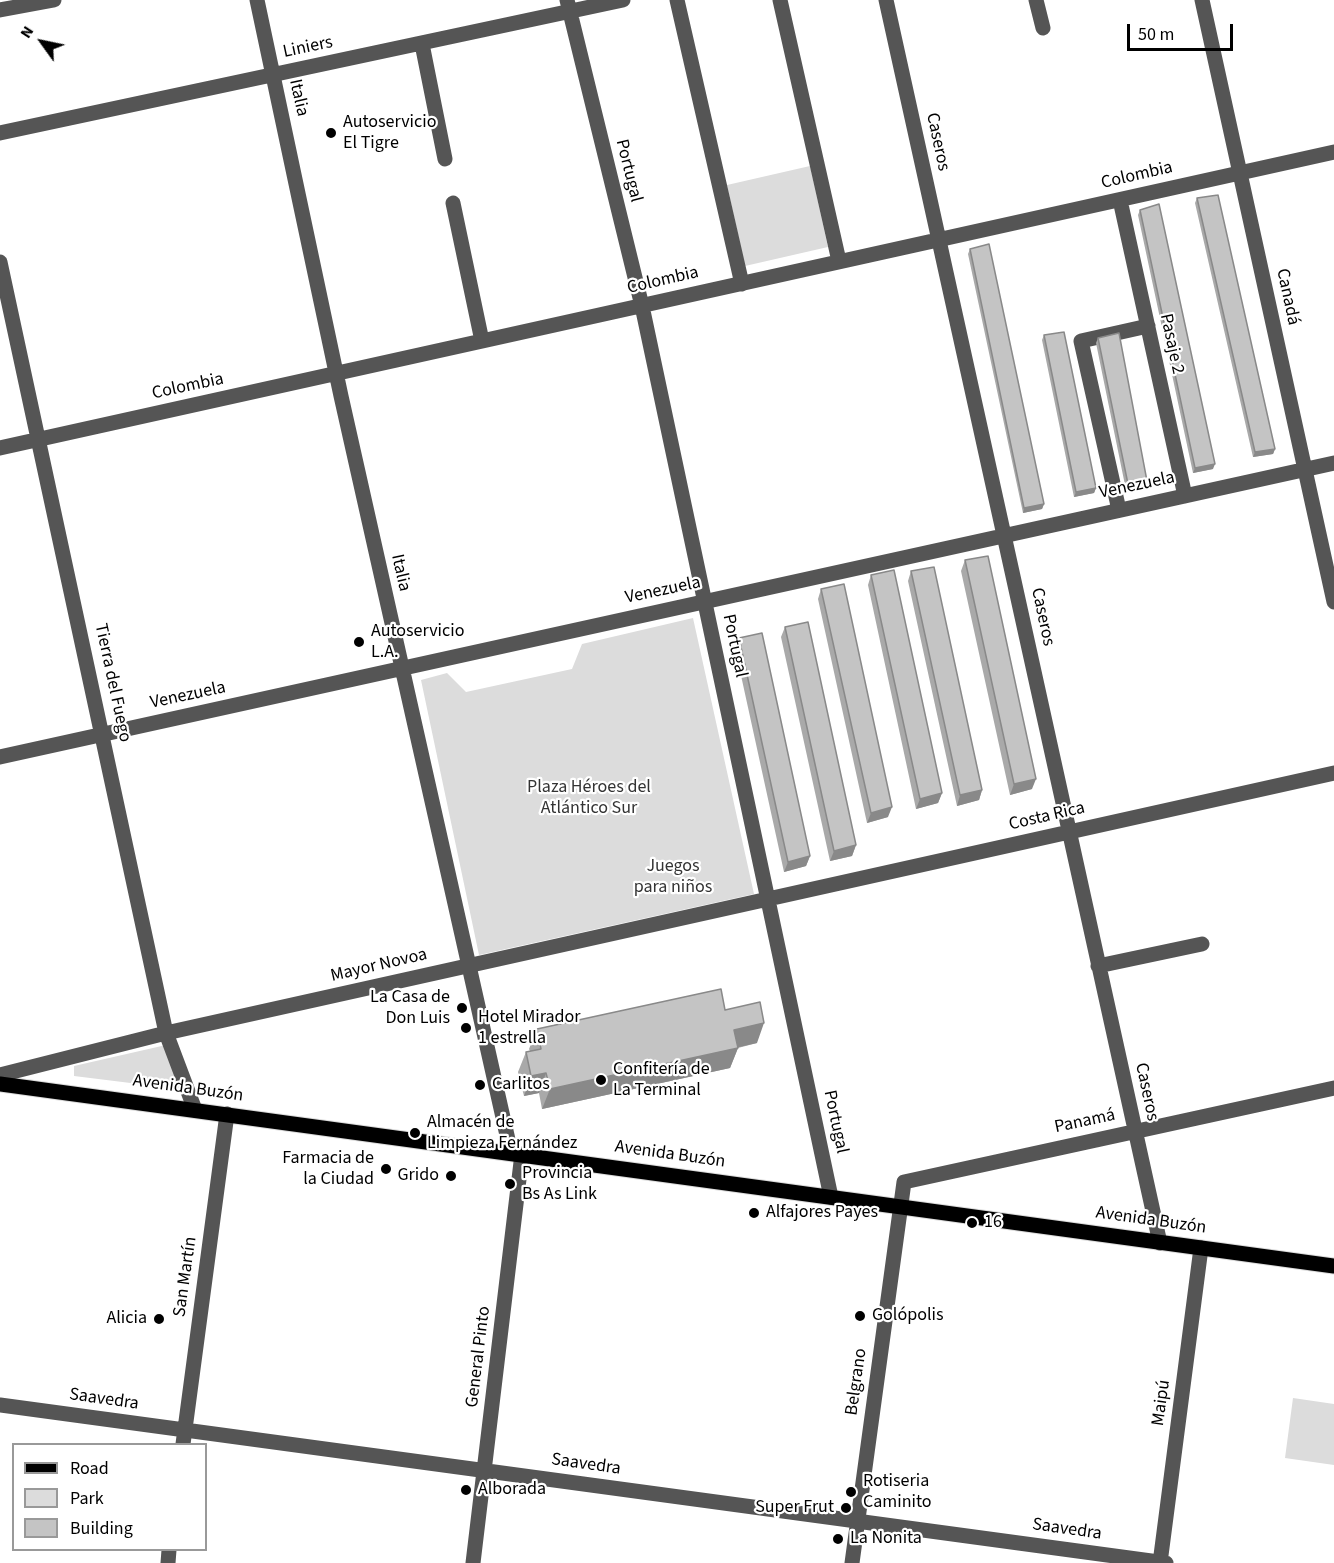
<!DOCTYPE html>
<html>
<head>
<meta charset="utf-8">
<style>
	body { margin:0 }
	#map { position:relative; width:1334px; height:1563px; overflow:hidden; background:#fff; font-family:"Source Sans 3",sans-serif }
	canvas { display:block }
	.legend { position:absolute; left:12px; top:1443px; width:195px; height:108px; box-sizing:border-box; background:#fff; border:2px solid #999; margin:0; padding:8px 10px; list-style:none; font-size:18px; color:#000 }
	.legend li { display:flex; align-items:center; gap:12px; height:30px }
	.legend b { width:30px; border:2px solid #999 }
	.north { position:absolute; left:12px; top:12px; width:60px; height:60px; -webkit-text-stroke:4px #fff; paint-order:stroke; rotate:303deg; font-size:16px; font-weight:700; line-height:24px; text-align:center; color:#000 }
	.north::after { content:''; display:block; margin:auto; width:21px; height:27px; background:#000; clip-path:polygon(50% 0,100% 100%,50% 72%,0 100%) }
	.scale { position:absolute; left:1127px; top:24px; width:106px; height:27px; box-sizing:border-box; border:3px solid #000; border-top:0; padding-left:8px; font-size:18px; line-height:21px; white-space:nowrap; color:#000; -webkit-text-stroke:4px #fff; paint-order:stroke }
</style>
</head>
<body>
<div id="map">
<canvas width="1334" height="1563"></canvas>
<ul class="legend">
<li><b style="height:8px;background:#000"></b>Road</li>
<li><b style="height:16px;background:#dcdcdc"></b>Park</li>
<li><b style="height:16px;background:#c4c4c4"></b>Building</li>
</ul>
<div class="north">N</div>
<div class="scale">50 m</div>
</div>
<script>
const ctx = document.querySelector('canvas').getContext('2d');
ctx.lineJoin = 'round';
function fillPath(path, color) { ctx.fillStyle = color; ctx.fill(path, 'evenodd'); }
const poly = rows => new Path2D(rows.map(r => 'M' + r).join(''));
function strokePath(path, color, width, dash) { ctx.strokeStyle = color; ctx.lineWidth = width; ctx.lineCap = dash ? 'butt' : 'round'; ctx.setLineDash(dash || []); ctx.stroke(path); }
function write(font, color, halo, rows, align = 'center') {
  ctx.font = font + ' "Source Sans 3",sans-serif'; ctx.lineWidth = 4.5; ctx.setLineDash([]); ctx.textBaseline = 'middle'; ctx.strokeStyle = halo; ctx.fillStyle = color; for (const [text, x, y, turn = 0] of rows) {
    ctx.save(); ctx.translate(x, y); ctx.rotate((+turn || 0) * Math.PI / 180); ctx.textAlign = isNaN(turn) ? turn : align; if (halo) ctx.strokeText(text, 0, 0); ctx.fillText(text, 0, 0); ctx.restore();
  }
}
fillPath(poly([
	[810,166,828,247,745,266,727,185],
	[693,618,754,894,479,955,421,680,447,673,466,692,572,669,582,644],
	[166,1045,187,1090,74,1076,74,1066],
	[1293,1398,1334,1404,1334,1465,1285,1458]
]), '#dcdcdc');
const major = poly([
	[0,1084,1334,1266]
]);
strokePath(major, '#dbdbdb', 17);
strokePath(poly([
	[257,0,341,396,511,1153],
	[567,0,642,306,831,1197],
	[677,0,742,284],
	[780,0,839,261],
	[886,0,1160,1243],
	[1036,0,1043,28],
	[1202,0,1334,602],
	[0,10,54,0],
	[422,44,445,159],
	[0,133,623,0],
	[1120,200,1185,496],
	[453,203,482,341],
	[0,262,166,1033,195,1110],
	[0,448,1334,152],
	[1119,510,1081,341,1148,326],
	[0,757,1334,463],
	[1098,966,1202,944],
	[0,1075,166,1033,1334,773],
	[0,1405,1166,1563],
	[183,1444,227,1114],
	[168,1563,169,1550],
	[473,1563,522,1154],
	[852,1563,904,1182,1334,1088],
	[1160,1563,1201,1248]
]), '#555', 15);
strokePath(major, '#000', 15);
fillPath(poly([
	[1197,198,1275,449,1273,454,1253,457,1195,203],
	[1140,210,1213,469,1193,473,1138,215],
	[970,249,1044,504,1042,509,1023,513,968,254],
	[1044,335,1096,488,1094,493,1074,497,1042,340],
	[1098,338,1145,486,1126,490,1096,343],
	[965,560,1032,789,1010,795,961,571],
	[911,571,982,790,979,800,957,806,908,581],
	[871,575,942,793,938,803,916,809,868,585],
	[821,589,888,817,867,823,818,599],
	[785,627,856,845,852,856,830,861,781,637],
	[739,638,810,856,806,866,784,872,735,648],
	[725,1010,757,1043,738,1048,730,1068,542,1109,539,1093,524,1096,518,1072,526,1052,530,1051,529,1049,537,1029]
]), '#a9a9a9');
fillPath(poly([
	[1275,449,1273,454,1253,457,1255,452],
	[1215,464,1213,469,1193,473,1195,468],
	[1147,481,1145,486,1126,490,1128,484],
	[1096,488,1094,493,1074,497,1076,492],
	[1044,504,1042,509,1023,513,1024,508],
	[1036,779,1032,789,1010,795,1014,784],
	[982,790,979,800,957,806,960,795],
	[942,793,938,803,916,809,920,799],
	[892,807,888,817,867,823,871,813],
	[856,845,852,856,830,861,834,851],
	[810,856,806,866,784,872,788,862],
	[764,1023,757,1043,726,1050,734,1030],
	[738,1048,730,1068,542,1109,550,1089],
	[546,1073,539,1093,524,1096,531,1076]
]), '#898989');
const building = poly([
	[1218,195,1275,449,1255,452,1197,198,1218,195],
	[1159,204,1215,464,1195,468,1140,210,1159,204],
	[989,244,1044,504,1024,508,970,249,989,244],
	[1064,332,1096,488,1076,492,1044,335,1064,332],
	[1119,333,1147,481,1128,484,1098,338,1119,333],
	[988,556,1036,779,1014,784,965,560,988,556],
	[934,567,982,790,960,795,911,571,934,567],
	[894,570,942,793,920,799,871,575,894,570],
	[844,584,892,807,871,813,821,589,844,584],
	[808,622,856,845,834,851,785,627,808,622],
	[762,633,810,856,788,862,739,638,762,633],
	[721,989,725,1010,760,1002,764,1023,734,1030,738,1048,550,1089,546,1073,531,1076,526,1052,541,1049,537,1029,721,989]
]);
fillPath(building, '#c4c4c4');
strokePath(building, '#898989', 1.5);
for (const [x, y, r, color] of [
	[331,133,6,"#000"],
	[359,642,6,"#000"],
	[462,1008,6,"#000"],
	[466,1028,6,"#000"],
	[601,1080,6,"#000"],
	[480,1085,6,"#000"],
	[415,1133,6,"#000"],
	[386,1169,6,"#000"],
	[451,1176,6,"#000"],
	[510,1184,6,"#000"],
	[754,1213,6,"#000"],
	[972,1223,6,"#000"],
	[860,1316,6,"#000"],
	[159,1319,6,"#000"],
	[466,1490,6,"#000"],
	[851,1492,6,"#000"],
	[846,1508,6,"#000"],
	[838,1539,6,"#000"]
]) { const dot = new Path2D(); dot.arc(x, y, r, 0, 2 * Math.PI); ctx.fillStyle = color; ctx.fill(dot); strokePath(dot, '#fff', 2); }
write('18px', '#000', '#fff', [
	["Liniers",308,48,-12],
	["Italia",298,98,77],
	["Caseros",937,142,78],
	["Portugal",628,171,76],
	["Colombia",1137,176,-13],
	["Colombia",663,281,-13],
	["Canadá",1287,297,78],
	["Pasaje 2",1171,344,78],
	["Colombia",188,387,-12],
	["Venezuela",1137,486,-12],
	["Italia",400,573,77],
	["Venezuela",663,591,-12],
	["Caseros",1042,617,78],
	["Portugal",734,646,78],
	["Tierra del Fuego",112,683,78],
	["Venezuela",188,696,-12],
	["Costa Rica",1047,817,-13],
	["Mayor Novoa",379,966,-13],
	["Avenida Buzón",188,1089,8],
	["Caseros",1146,1092,78],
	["Portugal",835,1122,78],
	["Panamá",1085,1122,-12],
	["Avenida Buzón",670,1155,8],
	["Avenida Buzón",1151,1221,8],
	["San Martín",186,1277,-82],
	["General Pinto",479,1357,-83],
	["Belgrano",857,1382,-82],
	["Saavedra",104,1400,8],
	["Maipú",1162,1403,-82],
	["Saavedra",586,1465,8],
	["Saavedra",1067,1530,8]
]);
write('18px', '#000', '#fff', [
	["Autoservicio",343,123],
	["El Tigre",343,144],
	["Autoservicio",371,632],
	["L.A.",371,653],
	["La Casa de",450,998,"right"],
	["Don Luis",450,1019,"right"],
	["Hotel Mirador",478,1018],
	["1 estrella",478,1039],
	["Confitería de",613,1070],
	["La Terminal",613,1091],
	["Carlitos",492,1085],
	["Almacén de",427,1123],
	["Limpieza Fernández",427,1144],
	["Farmacia de",374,1159,"right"],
	["la Ciudad",374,1180,"right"],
	["Provincia",522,1174],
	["Bs As Link",522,1195],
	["Grido",439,1176,"right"],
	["Alfajores Payes",766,1213],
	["16",984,1223],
	["Golópolis",872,1316],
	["Alicia",147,1319,"right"],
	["Rotiseria",863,1482],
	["Caminito",863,1503],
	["Alborada",478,1490],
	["Super Frut",834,1508,"right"],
	["La Nonita",850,1539]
], 'left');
write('18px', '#333', '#fff', [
	["Plaza Héroes del",589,788],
	["Atlántico Sur",589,809],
	["Juegos",673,867],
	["para niños",673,888]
]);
</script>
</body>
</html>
